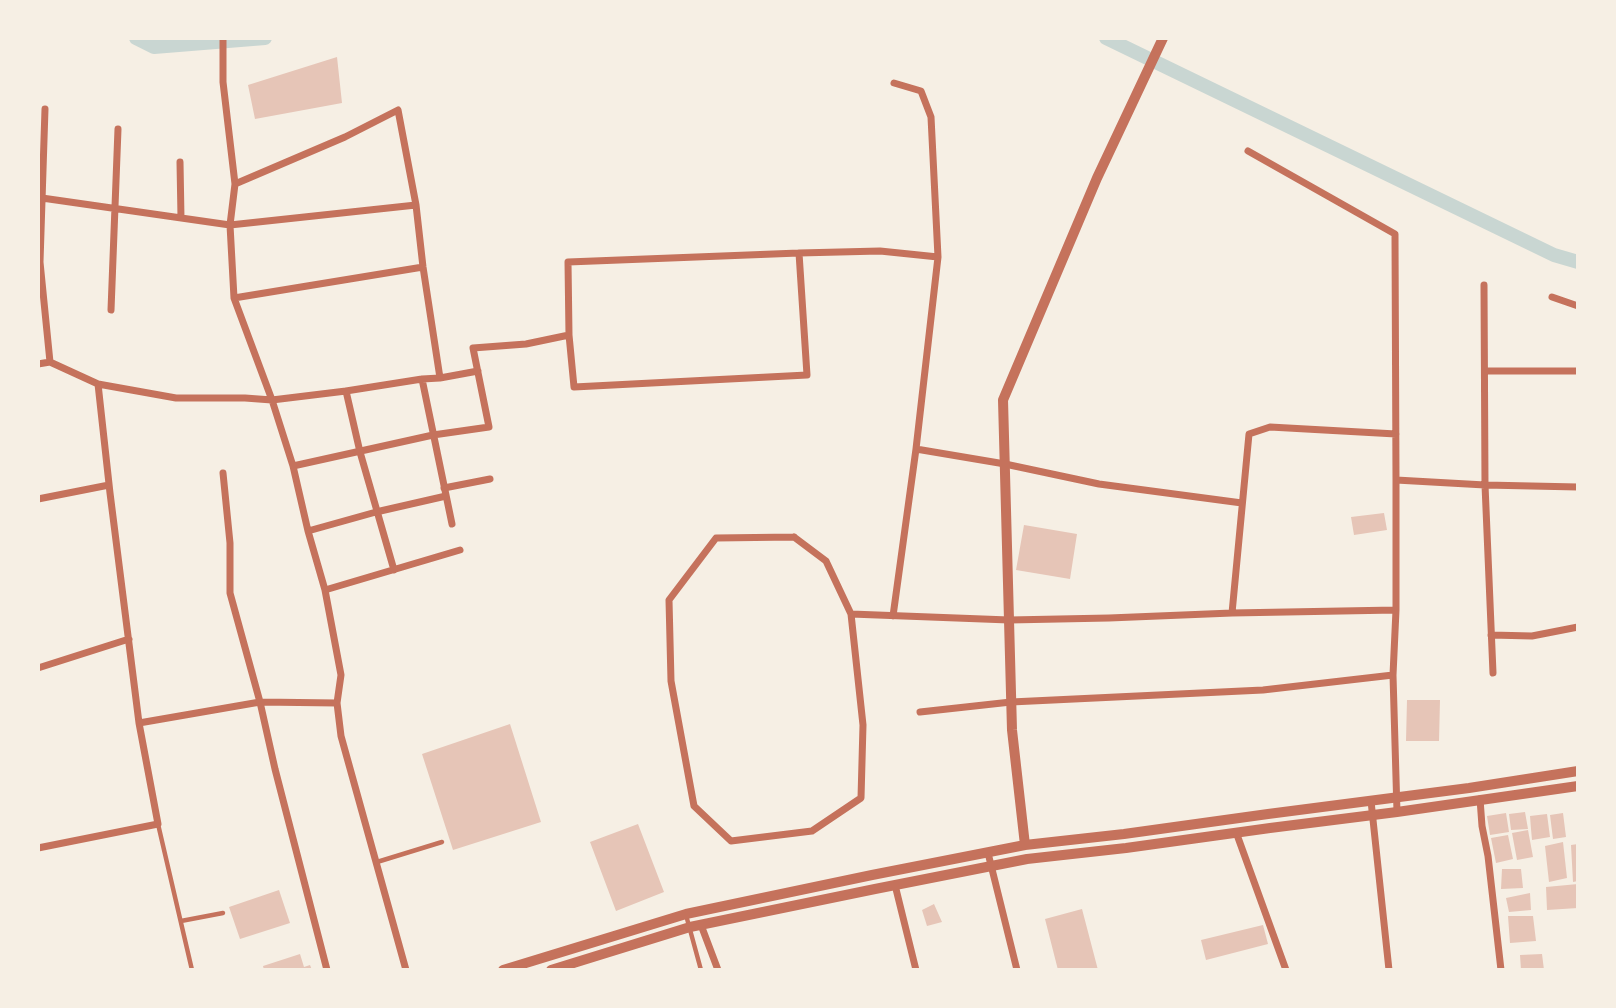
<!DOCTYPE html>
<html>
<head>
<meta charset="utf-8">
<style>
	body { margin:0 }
	#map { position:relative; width:1616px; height:1008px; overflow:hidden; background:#f6efe4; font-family:Cabin,sans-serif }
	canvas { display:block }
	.frame { position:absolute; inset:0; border:40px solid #f6efe4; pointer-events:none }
</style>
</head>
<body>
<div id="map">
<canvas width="1616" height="1008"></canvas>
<div class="frame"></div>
</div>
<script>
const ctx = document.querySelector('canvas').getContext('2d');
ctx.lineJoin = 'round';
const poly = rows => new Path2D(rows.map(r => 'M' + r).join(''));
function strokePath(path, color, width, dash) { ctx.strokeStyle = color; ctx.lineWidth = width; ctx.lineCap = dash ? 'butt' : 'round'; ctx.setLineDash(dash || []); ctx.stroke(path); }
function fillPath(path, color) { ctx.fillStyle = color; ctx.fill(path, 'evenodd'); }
strokePath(poly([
	[136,38,154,47,265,38],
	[1106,38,1554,255,1578,262]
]), '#c9d6d2', 14);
fillPath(poly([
	[337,57,342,103,255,119,248,85],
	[1384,513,1387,530,1354,535,1351,517],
	[1024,525,1077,534,1070,579,1016,570],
	[1407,700,1440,700,1439,741,1406,741],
	[510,724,541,822,453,850,422,754],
	[1525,812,1528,829,1511,830,1509,814],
	[1506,813,1509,832,1490,835,1487,816],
	[1563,813,1566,837,1553,839,1550,815],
	[1547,814,1550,837,1532,840,1531,829,1536,828,1531,829,1530,816],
	[638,824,664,892,616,911,590,842],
	[1528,830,1533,857,1517,860,1512,833],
	[1508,835,1513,859,1496,863,1491,838],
	[1563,842,1567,878,1549,882,1545,846],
	[1578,844,1578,881,1573,882,1571,845],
	[1502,869,1521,869,1523,888,1501,889],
	[1578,884,1578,908,1547,910,1546,887],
	[279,890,290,923,240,939,229,907],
	[1530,893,1531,910,1509,912,1506,898],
	[934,904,942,922,927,926,922,910],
	[1082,909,1098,970,1058,970,1045,919],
	[1508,916,1533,916,1536,941,1510,943],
	[1263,925,1268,944,1206,960,1201,940],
	[300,954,304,967,310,965,312,970,264,970,263,966],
	[1542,954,1544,970,1521,970,1520,955]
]), '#e6c5b7');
strokePath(poly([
	[158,824,192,970],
	[377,862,442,842],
	[686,915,701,970],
	[181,921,223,913]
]), '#c5725c', 4.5);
strokePath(poly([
	[223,38,223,82,235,184,230,225,234,298,272,400,293,466,308,531,325,590,341,675,337,703,341,736,406,970],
	[894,83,921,91,931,117,938,257,916,449,1005,464,1099,484,1242,503],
	[45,109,40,262,50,362],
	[1248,151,1395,234,1396,480,1396,610,1393,675,1397,812],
	[180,162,181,218],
	[235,184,345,137,398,110,416,205,423,267,440,378],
	[42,198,230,225,416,205],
	[799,253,807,375,574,387,569,335,568,262,799,253,880,251,938,257],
	[1484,285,1485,485,1493,673],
	[1552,297,1578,306],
	[234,298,423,267],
	[111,310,118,129],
	[38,364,50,362,98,384,176,398,245,398,272,400,346,391,422,379,440,378,478,371],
	[1485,371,1578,371],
	[422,379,452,524],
	[346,391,360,452,394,570],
	[293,466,433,435,489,427,473,348,526,344,569,335],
	[223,473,230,543,230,593,260,702,275,769,327,970],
	[1396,480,1485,485,1578,487],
	[444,488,490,479],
	[38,499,109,485],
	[308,531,376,512,446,496],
	[794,537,826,561,851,614,863,725,861,798,812,831,731,841,694,806,671,681,669,600,716,538,794,537],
	[325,590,460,550],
	[1232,613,1249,434,1270,427,1396,434],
	[851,614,1009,620,1109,618,1232,613,1396,610],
	[893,616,916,449],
	[1491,635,1532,636,1578,627],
	[38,668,129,639],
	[920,712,1011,702,1263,690,1393,675],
	[139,723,260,702,337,703],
	[1480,799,1482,826,1488,856,1501,970],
	[1371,801,1389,970],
	[1236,832,1286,970],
	[38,848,158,824,139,723,110,493,98,384],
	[988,853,1017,970],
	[895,885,916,970],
	[701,925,718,970]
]), '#c5725c', 7);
strokePath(poly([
	[1025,845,1012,730,1003,400,1097,178,1163,38],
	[503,970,686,914,872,875,1025,845,1124,834,1268,814,1469,788,1578,771],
	[551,970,690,927,875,889,1027,859,1126,848,1270,828,1397,812,1578,786]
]), '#c5725c', 10);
</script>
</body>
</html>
